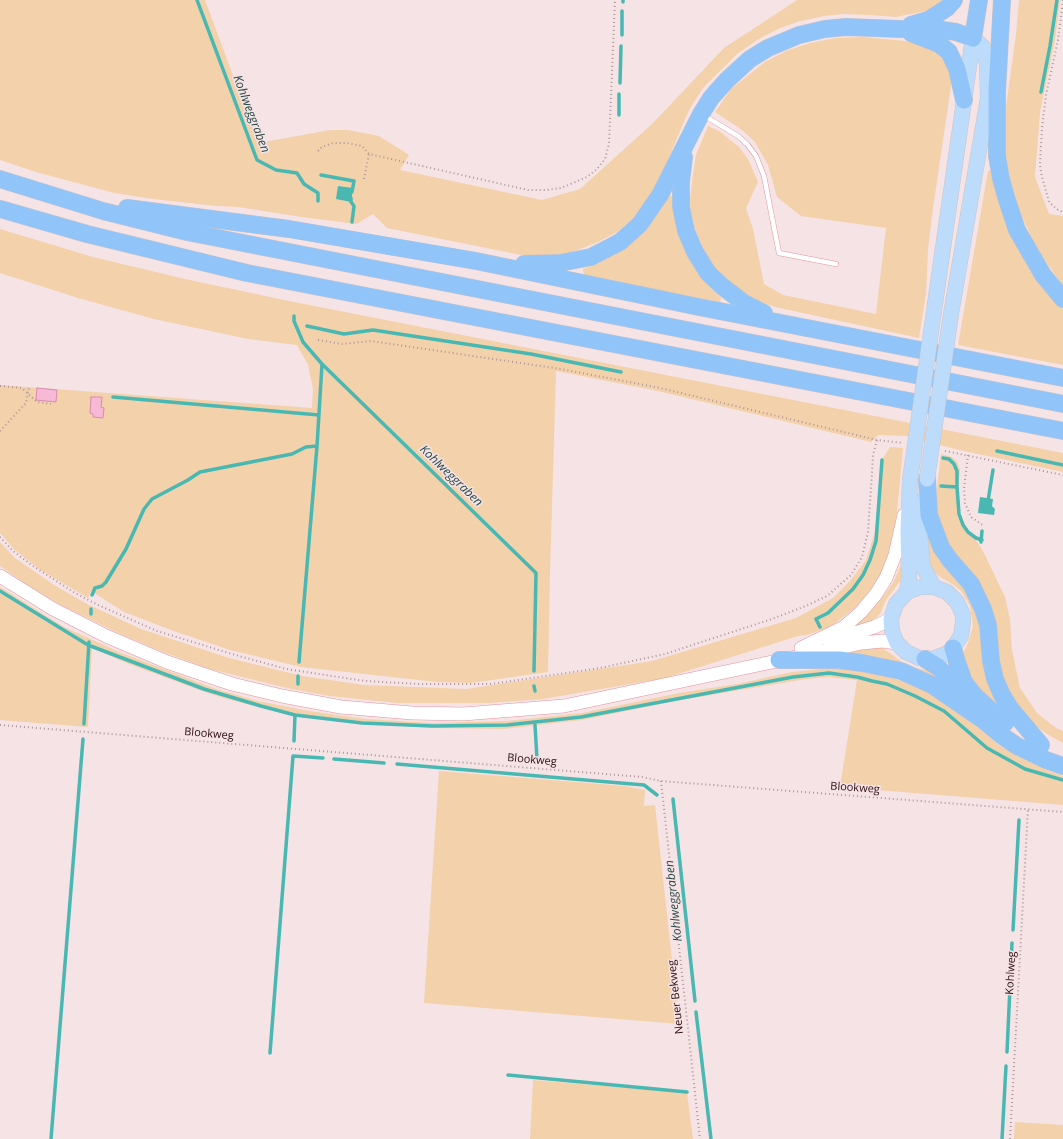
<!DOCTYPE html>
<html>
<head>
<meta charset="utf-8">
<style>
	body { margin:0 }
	canvas { display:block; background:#f5e3e5 }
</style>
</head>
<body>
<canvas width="1063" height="1139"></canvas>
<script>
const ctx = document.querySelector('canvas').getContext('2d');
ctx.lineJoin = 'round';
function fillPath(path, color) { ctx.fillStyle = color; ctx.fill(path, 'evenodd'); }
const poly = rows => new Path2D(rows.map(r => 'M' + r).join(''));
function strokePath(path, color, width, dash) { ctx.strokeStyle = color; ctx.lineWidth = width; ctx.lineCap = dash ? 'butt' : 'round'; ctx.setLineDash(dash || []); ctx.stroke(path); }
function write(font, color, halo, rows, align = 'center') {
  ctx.font = font + ' "Open Sans",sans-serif'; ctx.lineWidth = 3; ctx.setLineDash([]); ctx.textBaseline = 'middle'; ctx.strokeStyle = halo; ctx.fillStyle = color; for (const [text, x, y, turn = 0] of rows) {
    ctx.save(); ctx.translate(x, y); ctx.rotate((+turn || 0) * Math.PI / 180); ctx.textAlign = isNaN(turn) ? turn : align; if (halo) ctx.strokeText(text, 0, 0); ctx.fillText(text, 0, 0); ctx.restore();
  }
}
fillPath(poly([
	[0,0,205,0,258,143,330,130,348,130,379,136,409,155,400,170,542,200,580,189,652,124,724,48,797,0,944,0,930,10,896,17,870,15,843,14,824,16,797,22,778,29,757,40,737,54,703,88,689,110,664,169,651,194,633,218,617,232,598,242,567,254,544,256,521,255,387,228,373,214,356,224,302,217,238,207,216,206,153,199,114,193,36,172,0,160],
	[1019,0,1060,0,1055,40,1040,112,1035,177,1049,214,1063,216,1063,286,1037,249,1020,213,1010,179,1005,152,1005,114,1016,34],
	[863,37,915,42,935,50,945,60,950,72,951,86,933,208,928,249,926,294,919,338,775,307,758,301,741,292,718,272,707,257,691,219,690,200,693,174,696,155,708,126,719,131,739,147,748,159,758,182,746,208,753,229,764,284,783,295,876,314,886,228,801,216,777,197,768,165,755,142,742,130,715,112,731,89,765,62,786,51,810,43,835,38],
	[993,170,1060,306,1063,309,1063,365,958,345,988,171],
	[669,195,674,197,709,284,721,298,720,302,584,276,583,269,597,264,616,254,634,241,648,227,660,211],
	[0,229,93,257,185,279,289,301,1063,453,1063,472,959,450,906,436,878,435,871,442,658,391,556,371,550,573,548,672,471,683,437,682,301,667,230,650,171,630,124,612,91,591,88,598,39,569,15,550,0,533,0,385,312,408,313,389,308,365,297,345,248,339,154,319,78,298,0,273],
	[890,447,903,448,896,523,887,562,870,592,857,606,843,617,830,627,807,635,798,636,665,678,543,699,489,703,397,703,329,696,287,688,210,669,163,652,118,633,59,604,26,584,0,566,0,542,15,558,54,585,87,604,141,629,229,658,302,676,364,685,466,689,652,661,796,618,833,598,850,581,866,560,875,532,882,460],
	[941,454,952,457,957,461,960,470,958,489,959,512,967,528,982,549,1005,597,1010,620,1012,650,1020,688,1037,713,1056,728,1063,731,1063,743,1050,736,1036,726,1011,696,937,514,936,496],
	[928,532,965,588,977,615,980,632,1015,724,974,688,962,655,968,643,973,626,970,606,961,591,954,585,940,577,931,569,926,546],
	[903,560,905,561,900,581,886,600,880,614,873,620,865,625,853,627,865,617,882,598,893,583],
	[0,587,64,627,119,652,216,689,258,701,309,711,365,719,433,723,507,721,582,713,679,693,737,684,792,672,820,669,844,669,875,673,902,681,930,693,960,713,1000,746,1017,756,1049,771,1063,776,1063,805,840,787,857,680,828,677,806,679,675,701,582,720,503,729,433,728,354,723,285,714,227,699,202,691,129,664,92,648,88,727,0,720],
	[881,647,908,666,930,671,941,679,841,651],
	[439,771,625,786,645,790,644,806,655,805,679,1024,424,1003],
	[533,1080,687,1093,693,1139,530,1139],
	[1015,1122,1063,1125,1063,1139,1014,1139]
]), '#f3d1ab');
fillPath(poly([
	[338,186,353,188,351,202,336,199],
	[980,497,993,499,992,506,995,509,994,515,978,513]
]), '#49b8b2');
strokePath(poly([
	[197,0,257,160,276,170,297,173,304,184,318,193,318,201],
	[623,2,623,0],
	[622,35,622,11],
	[620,83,621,46],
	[1041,92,1050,46,1057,0],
	[619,115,619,94],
	[321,175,354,181,352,192],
	[351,198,351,202,354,206,352,222],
	[294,316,294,321,303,342,322,364,536,573,534,671],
	[307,326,344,334,373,330,531,354,621,372],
	[113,397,319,415],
	[997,451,1063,465],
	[943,458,949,459,954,464,957,471,957,487],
	[941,486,957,487,959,514,963,525,968,532,976,538,982,540],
	[988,501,993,470],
	[981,542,982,531],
	[0,591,88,645,204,689,261,706,295,715,362,723,433,726,507,725,581,717,793,677,829,673,857,677,872,681,887,684,915,696,944,711,987,748,1025,769,1063,780],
	[92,595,95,588,102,586,106,582,126,549,144,509,152,499,188,480,200,472,292,454,306,447,317,446],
	[91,614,91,609],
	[820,627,816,619,828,613,853,589,863,575,870,560,876,541,882,460],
	[299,662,317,446,322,364],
	[298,684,298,676],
	[534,686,535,691],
	[84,724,89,642],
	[535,725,537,759],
	[294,741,295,715],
	[334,759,384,763],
	[397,764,644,785,657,795],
	[673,799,695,1001],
	[1013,930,1019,820],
	[696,1012,711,1139],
	[1007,1052,1012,943],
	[270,1053,293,756,323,758],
	[508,1075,687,1092],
	[51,1139,83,739],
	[1002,1139,1006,1066]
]), '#49b8b2', 3.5);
const building = poly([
	[37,388,57,390,56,402,36,400,37,388],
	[91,397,102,397,101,407,104,408,103,418,93,417,93,414,90,413,91,397]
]);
fillPath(building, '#f7b9d5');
strokePath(building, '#d68caf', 1);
const lane = poly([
	[705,116,738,136,747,144,756,156,764,176,779,253,836,264]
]);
const secondary = poly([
	[0,576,53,609,106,636,167,662,232,684,282,696,341,707,412,713,463,714,564,706,862,643,882,641,897,643],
	[829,641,874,627,891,619],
	[801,648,844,627,861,612,876,594,886,578,895,555,904,515]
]);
const primary = poly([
	[934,311,973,38],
	[951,314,988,98,987,64,983,47,973,38],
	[924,499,920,537,923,567,934,587,947,592,957,602,963,615,963,622,961,636,953,648,948,653,933,659,919,658,906,652,897,643,892,631,891,619,896,604,907,592,920,587,934,587],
	[907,592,909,577,908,531,910,480]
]);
const highway = poly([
	[1002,0,997,92,997,156,1001,179,1007,200,1017,230,1043,275,1063,299],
	[911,25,928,20,947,8,954,0],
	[911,33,939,44,949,52,957,69,964,100],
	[684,157,681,182,681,207,686,231,695,252,708,273,723,287,744,303,764,313],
	[0,179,103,211,187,232,1063,404],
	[127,208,289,229,476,261,699,307,1063,378],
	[0,209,87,234,247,273,1063,431],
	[524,264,560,263,591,257,620,242,640,224,660,195,701,114,711,98,727,80,750,59,768,48,799,35,825,29,846,27,900,29,929,28,956,32,973,38,979,0],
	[927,479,929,515,941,547,950,560,971,584,983,609,988,625,991,661,995,679,1002,695,1010,708,1041,745],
	[953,648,957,662,964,682,975,696,1005,723],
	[925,659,938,667,966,698],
	[779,660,839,660,862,663,901,671,932,685,983,720,1001,735,1017,746,1046,760,1063,766]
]);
strokePath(lane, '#e5939f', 5.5);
strokePath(secondary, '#e5939f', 14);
strokePath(primary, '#ccc4c6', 16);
strokePath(highway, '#ccc4c6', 18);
strokePath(poly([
	[1063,0,1058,40,1046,95,1042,128,1040,164,1041,173,1049,202,1058,210,1063,212],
	[318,151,322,147,333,143,347,143,362,146,369,154,528,190,546,190,561,188,587,177,597,169,605,159,609,144,615,0],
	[364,179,369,154],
	[318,340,342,344,371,341,561,369,660,388,877,440],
	[0,386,22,388,37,402,51,404],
	[0,431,26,403,29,388],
	[945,451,1063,475],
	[968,455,964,488,965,503,971,517,984,526],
	[0,537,13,551,33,566,75,593,98,605,157,631,232,654,286,669,365,681,419,684,491,684,600,668,665,654,772,619,808,605,827,596,851,575,862,557,868,532,872,473,873,455,877,440,903,443],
	[0,725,642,777,661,781,1063,812],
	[661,781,700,1139],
	[1010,1139,1028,809]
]), '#ac969a', 2, [1, 3]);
strokePath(lane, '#fff', 4.5);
strokePath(secondary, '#fff', 13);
strokePath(primary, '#bddcfb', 15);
strokePath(highway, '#91c4f9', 17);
const primaryBridge = poly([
	[927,479,951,314],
	[910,480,934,311]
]);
strokePath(primaryBridge, '#ccc4c6', 16, []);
strokePath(primaryBridge, '#bddcfb', 15);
write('11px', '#290b11', '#f5e3e5', [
	["Blookweg",209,734,5],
	["Blookweg",532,760,5],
	["Blookweg",855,788,4],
	["Kohlweg",1011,973,-87],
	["Neuer Bekweg",676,997,-96]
]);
write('italic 12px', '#274846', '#f5e3e5', [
	["Kohlweggraben",251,114,69],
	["Kohlweggraben",451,476,44],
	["Kohlweggraben",674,901,-96]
]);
</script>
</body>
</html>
